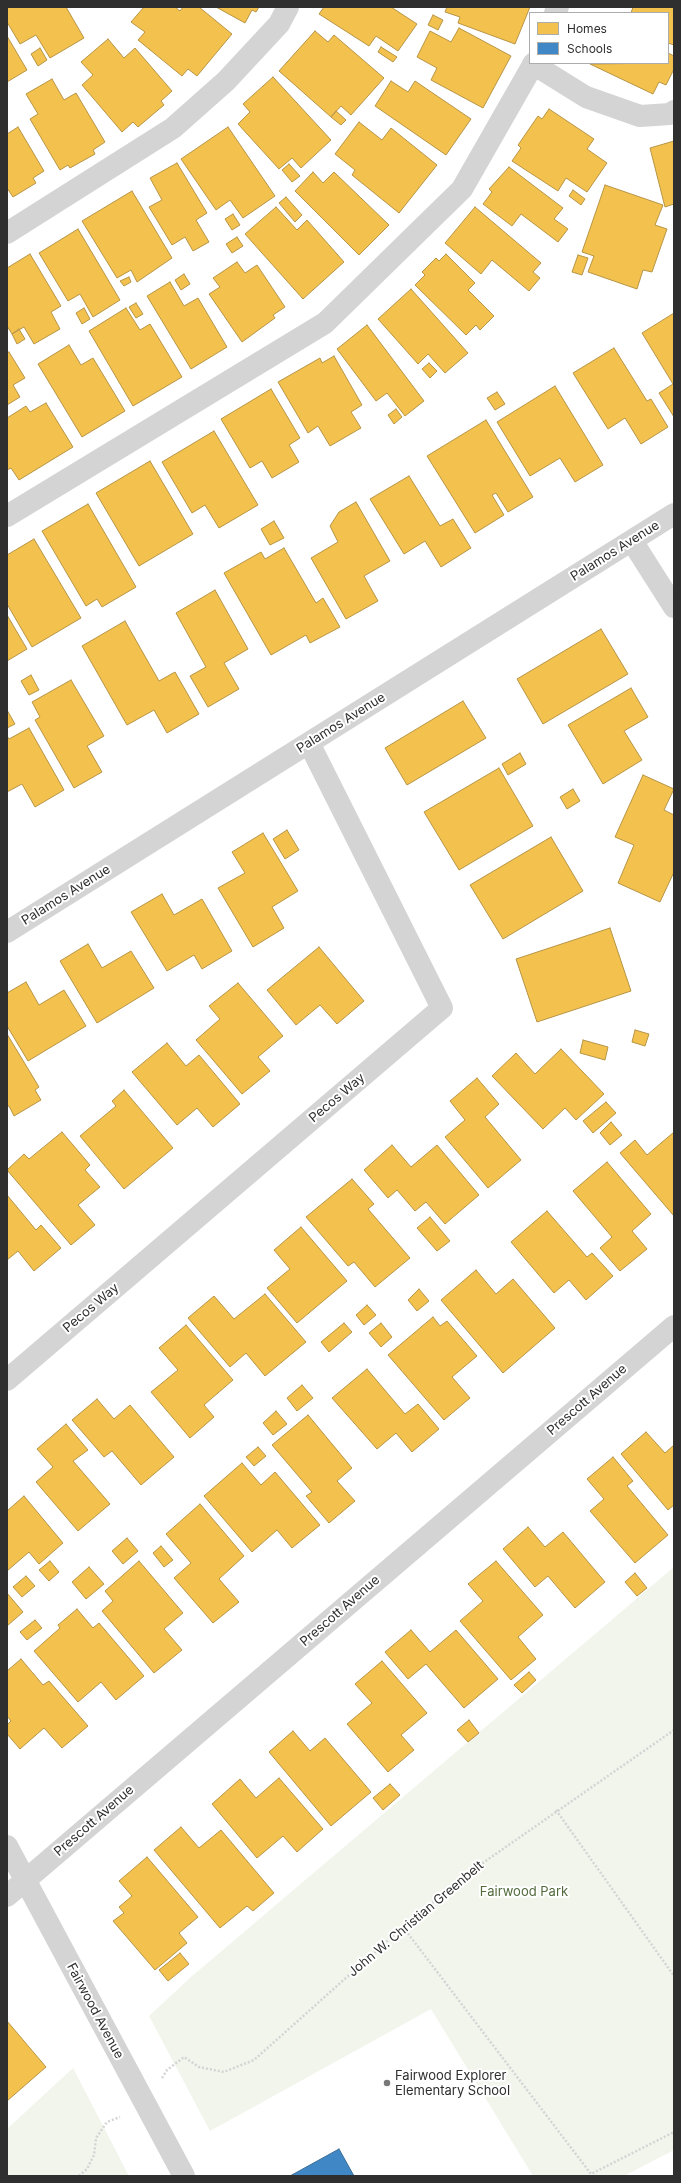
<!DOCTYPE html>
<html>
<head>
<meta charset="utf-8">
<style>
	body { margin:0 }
	#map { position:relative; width:681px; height:2183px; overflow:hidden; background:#fff; font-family:Inter,sans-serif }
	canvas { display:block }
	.frame { position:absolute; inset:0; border:8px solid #2f2f2f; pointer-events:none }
	.legend { position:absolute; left:529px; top:12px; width:140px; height:52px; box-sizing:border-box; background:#fff; border:1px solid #acacac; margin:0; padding:5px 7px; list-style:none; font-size:12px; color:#2f2f2f }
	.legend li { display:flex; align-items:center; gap:8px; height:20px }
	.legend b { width:20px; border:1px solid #acacac }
</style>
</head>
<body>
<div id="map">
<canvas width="681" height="2183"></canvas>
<div class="frame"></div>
<ul class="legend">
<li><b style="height:11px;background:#f2c14e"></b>Homes</li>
<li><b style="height:11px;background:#3f88c5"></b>Schools</li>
</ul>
</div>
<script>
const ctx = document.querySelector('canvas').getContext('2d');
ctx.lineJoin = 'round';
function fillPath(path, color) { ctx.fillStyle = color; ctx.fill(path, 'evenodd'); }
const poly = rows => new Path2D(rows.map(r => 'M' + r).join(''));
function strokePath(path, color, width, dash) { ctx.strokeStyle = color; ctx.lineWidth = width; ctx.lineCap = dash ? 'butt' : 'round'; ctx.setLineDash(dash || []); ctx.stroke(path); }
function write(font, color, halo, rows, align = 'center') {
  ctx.font = font + ' Inter,sans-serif'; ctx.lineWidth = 4; ctx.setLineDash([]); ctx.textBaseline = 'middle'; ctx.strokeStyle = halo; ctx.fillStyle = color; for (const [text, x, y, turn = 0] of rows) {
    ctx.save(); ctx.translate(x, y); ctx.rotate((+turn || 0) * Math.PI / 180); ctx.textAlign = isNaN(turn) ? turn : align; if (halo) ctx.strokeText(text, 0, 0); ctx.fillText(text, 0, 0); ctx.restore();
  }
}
fillPath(poly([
	[674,1567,674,2150,624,2176,533,2176,431,2009,210,2131,149,2016,191,1977],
	[73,2068,129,2176,7,2176,7,2129]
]), '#f1f5ec');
const homes = poly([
	[7,7,66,7,84,38,50,58,36,35,20,44,7,22,7,7],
	[144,7,175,7,180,11,183,7,199,7,232,34,197,76,188,69,182,76,138,40,145,32,131,22,144,7],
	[216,7,259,7,256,12,252,10,245,23,216,7],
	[324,7,391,7,417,24,398,51,376,36,369,46,319,14,324,7],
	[447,7,530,7,515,44,458,23,460,17,445,12,447,7],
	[633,7,674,7,674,45,668,43,668,13,631,13,633,7],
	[433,15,443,20,438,30,428,25,433,15],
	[459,28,511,56,483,108,431,80,437,68,417,57,430,31,451,42,459,28],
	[315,31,328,42,334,35,384,78,351,115,341,106,331,117,279,71,315,31],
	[7,36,27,70,7,82,7,36],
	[108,39,124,58,135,48,172,91,161,101,164,105,138,127,133,122,122,132,82,85,93,75,81,62,108,39],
	[381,47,397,57,393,62,378,52,381,47],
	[40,48,47,60,38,66,31,54,40,48],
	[668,53,674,56,674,69,666,85,659,82,653,94,590,64,668,63,668,53],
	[273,77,331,140,301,168,292,158,279,169,238,124,250,112,243,104,273,77],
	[52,79,64,100,76,93,105,142,93,150,95,154,70,168,68,165,60,170,30,119,38,114,26,94,52,79],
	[391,81,408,92,415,81,471,119,446,155,375,106,391,81],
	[549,109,594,139,587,149,607,163,587,192,566,178,558,191,512,161,521,148,518,145,538,116,542,119,549,109],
	[336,111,346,120,341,125,331,117,336,111],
	[359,122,382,140,391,128,437,165,399,213,352,175,355,170,335,154,359,122],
	[18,127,44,171,33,178,36,183,13,197,7,188,7,134,18,127],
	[228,127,275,196,243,218,230,200,216,210,181,159,228,127],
	[674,141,674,204,665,207,650,148,674,141],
	[177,163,207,213,196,220,209,242,193,251,185,237,172,245,149,207,162,200,150,178,177,163],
	[289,164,300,176,292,182,282,170,289,164],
	[509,167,563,208,554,219,568,229,558,242,521,214,512,226,483,204,492,192,489,189,509,167],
	[313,172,323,183,334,172,389,225,359,255,295,191,313,172],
	[605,185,663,205,655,225,667,229,652,272,643,270,637,289,588,272,594,256,582,252,605,185],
	[573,190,585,199,581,205,569,196,573,190],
	[132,191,172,258,137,282,131,270,117,278,82,221,132,191],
	[286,197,302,215,295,222,279,203,286,197],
	[276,207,297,230,307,220,344,262,303,299,245,234,276,207],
	[475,207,541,263,533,272,540,278,529,291,492,260,481,274,445,243,475,207],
	[233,214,240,225,232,230,225,219,233,214],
	[78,229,120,300,93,317,80,294,68,301,39,253,78,229],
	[237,237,243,246,232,253,226,244,237,237],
	[30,254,61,306,51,312,60,329,34,344,24,327,12,334,7,326,7,268,30,254],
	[446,254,475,283,468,290,494,316,480,330,476,325,466,335,415,285,425,275,422,272,436,258,439,261,446,254],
	[578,255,588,258,582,275,572,272,578,255],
	[237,262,245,273,257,265,285,307,273,315,275,318,242,342,209,294,220,287,213,278,237,262],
	[184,274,190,284,181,290,175,280,184,274],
	[129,277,131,282,124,286,120,281,129,277],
	[170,282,184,306,198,298,227,347,191,369,147,296,170,282],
	[411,289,468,353,445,373,428,354,418,364,378,319,411,289],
	[136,303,143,314,136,318,129,307,136,303],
	[84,308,90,319,82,324,76,313,84,308],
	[126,308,140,330,150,324,182,377,133,406,89,331,126,308],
	[674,313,674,417,659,393,673,384,642,333,674,313],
	[367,325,424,401,405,416,387,393,376,401,337,349,367,325],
	[19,329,25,339,17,344,12,334,19,329],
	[69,345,81,365,93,358,125,411,82,437,38,364,69,345],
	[614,348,647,401,651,399,668,427,641,444,625,418,608,429,573,373,614,348],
	[9,352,25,378,13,385,20,397,7,405,7,353,9,352],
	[334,356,362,405,351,412,361,428,330,446,318,426,308,433,278,382,320,358,322,363,334,356],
	[429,363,437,371,430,378,422,369,429,363],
	[555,386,603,465,575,482,560,458,530,476,497,422,555,386],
	[271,389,300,438,289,445,299,462,272,478,262,461,250,468,221,419,271,389],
	[497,392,505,404,495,410,487,398,497,392],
	[46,403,73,447,19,480,11,468,7,470,7,418,26,406,30,412,46,403],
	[396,409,402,417,394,424,388,415,396,409],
	[486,420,533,497,508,512,496,493,492,495,504,515,475,533,427,456,486,420],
	[214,431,258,505,219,528,205,505,192,513,162,462,214,431],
	[150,461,193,534,139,566,96,493,150,461],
	[409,476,440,526,453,519,471,548,441,567,425,541,404,554,370,499,409,476],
	[356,502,390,561,364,576,378,601,346,619,311,558,338,542,330,526,339,512,356,502],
	[88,504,136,587,102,607,97,599,86,606,42,531,88,504],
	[274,521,284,538,270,545,261,529,274,521],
	[34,539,81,618,32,647,7,604,7,555,34,539],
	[284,548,316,603,323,598,340,627,310,643,306,635,271,655,224,573,261,552,265,559,284,548],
	[215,590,248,649,224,663,239,689,208,707,190,676,206,667,176,613,215,590],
	[7,615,27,649,7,661,7,615],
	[125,621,159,681,175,672,199,714,167,733,154,710,127,725,82,646,125,621],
	[601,629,628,674,543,724,517,679,601,629],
	[31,675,39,690,29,695,21,681,31,675],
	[71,680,104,736,87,746,102,772,74,788,35,720,40,717,32,702,71,680],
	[631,688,648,717,624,731,642,760,603,784,568,725,631,688],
	[463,701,486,738,407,785,385,748,463,701],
	[7,710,15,724,7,728,7,710],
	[29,728,64,790,35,807,22,784,7,792,7,736,9,739,29,728],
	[520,753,526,764,508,775,502,764,520,753],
	[499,768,533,826,459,870,424,812,499,768],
	[643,775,674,789,664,810,674,815,674,872,660,902,618,883,634,845,615,837,643,775],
	[573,789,580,801,567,809,560,797,573,789],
	[287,830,299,850,285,859,273,839,287,830],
	[263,833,298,891,272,907,284,928,253,947,218,888,245,873,232,852,263,833],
	[551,837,583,891,503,939,470,885,551,837],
	[162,894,174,915,202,899,232,951,202,969,194,955,167,971,131,912,162,894],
	[610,928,631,991,537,1022,516,959,610,928],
	[88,944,102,968,131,951,154,988,97,1023,60,961,88,944],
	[319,947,364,1001,337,1024,320,1005,296,1025,267,990,319,947],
	[26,982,39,1005,64,990,86,1026,28,1061,7,1026,7,993,26,982],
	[238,983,283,1036,258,1057,270,1071,242,1094,196,1040,220,1019,209,1006,238,983],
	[635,1030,649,1034,645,1046,632,1042,635,1030],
	[7,1034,39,1087,35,1090,41,1100,14,1116,9,1106,7,1106,7,1034],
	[583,1040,608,1047,605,1060,580,1053,583,1040],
	[167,1043,186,1066,199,1055,240,1104,213,1127,197,1108,177,1125,132,1072,167,1043],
	[561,1049,604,1094,576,1120,565,1108,543,1129,492,1076,516,1053,535,1074,561,1049],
	[477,1078,499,1104,485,1117,521,1160,488,1188,445,1137,465,1120,450,1101,477,1078],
	[124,1090,173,1148,124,1189,80,1136,116,1106,112,1101,124,1090],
	[606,1102,616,1113,593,1133,583,1121,606,1102],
	[611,1122,622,1135,610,1145,600,1133,611,1122],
	[62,1132,90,1165,85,1170,100,1187,78,1205,95,1225,71,1245,7,1170,24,1154,29,1159,62,1132],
	[674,1132,674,1216,620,1153,635,1140,647,1155,674,1132],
	[392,1145,411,1167,437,1145,479,1195,445,1224,426,1202,415,1211,397,1190,388,1198,364,1170,392,1145],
	[607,1162,651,1214,632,1231,647,1249,620,1271,600,1248,612,1237,573,1191,607,1162],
	[352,1179,374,1204,368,1209,410,1258,375,1287,354,1262,348,1266,306,1217,352,1179],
	[7,1195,36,1230,41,1225,61,1248,34,1271,18,1251,7,1260,7,1195],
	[547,1211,587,1257,592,1253,613,1276,586,1300,569,1280,554,1293,511,1242,547,1211],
	[430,1217,450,1241,437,1251,417,1228,430,1217],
	[301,1227,347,1281,297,1323,267,1288,290,1269,274,1250,301,1227],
	[476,1270,496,1294,513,1279,555,1328,503,1373,441,1300,476,1270],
	[419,1289,429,1301,417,1311,408,1300,419,1289],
	[265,1294,306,1342,265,1376,246,1353,230,1367,188,1318,214,1296,234,1319,265,1294],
	[367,1305,376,1315,364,1325,356,1315,367,1305],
	[433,1317,440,1326,447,1321,477,1356,452,1377,470,1398,444,1420,388,1355,433,1317],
	[344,1323,352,1332,329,1352,321,1342,344,1323],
	[381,1323,392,1337,381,1347,369,1333,381,1323],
	[186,1325,233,1380,204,1405,214,1417,190,1438,151,1392,178,1370,159,1348,186,1325],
	[367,1369,405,1414,418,1404,439,1429,412,1452,396,1433,377,1449,332,1398,367,1369],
	[302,1385,313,1398,297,1411,287,1398,302,1385],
	[97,1399,114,1419,130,1405,174,1457,141,1485,112,1451,104,1457,72,1420,97,1399],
	[276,1411,287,1424,273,1435,263,1423,276,1411],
	[308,1415,352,1468,337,1481,355,1501,329,1523,306,1496,312,1492,272,1445,308,1415],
	[66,1424,88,1450,73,1461,110,1504,78,1531,36,1482,53,1467,37,1449,66,1424],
	[646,1432,665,1453,674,1445,674,1505,668,1510,621,1454,646,1432],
	[258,1447,266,1456,254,1466,246,1457,258,1447],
	[613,1457,633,1481,627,1486,668,1535,635,1563,590,1511,604,1499,587,1479,613,1457],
	[242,1463,261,1485,275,1472,320,1525,292,1548,277,1530,252,1552,204,1496,242,1463],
	[24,1496,63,1543,39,1564,29,1552,7,1571,7,1511,24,1496],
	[200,1504,244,1556,219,1579,239,1602,213,1623,174,1578,191,1563,166,1534,200,1504],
	[528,1527,545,1547,563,1532,605,1582,575,1608,548,1576,535,1587,503,1549,528,1527],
	[127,1538,138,1551,123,1564,112,1551,127,1538],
	[161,1546,173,1560,164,1567,153,1553,161,1546],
	[50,1561,59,1572,49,1581,39,1570,50,1561],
	[139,1561,183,1613,164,1629,182,1650,154,1673,102,1611,113,1601,105,1591,139,1561],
	[496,1561,543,1615,518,1637,536,1659,511,1680,460,1621,483,1601,468,1584,496,1561],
	[89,1567,104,1584,86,1599,72,1582,89,1567],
	[635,1573,647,1588,637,1596,625,1582,635,1573],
	[26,1576,35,1586,22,1597,13,1587,26,1576],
	[7,1593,23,1612,7,1626,7,1593],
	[77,1609,93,1628,99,1623,144,1676,116,1700,101,1682,78,1702,34,1651,60,1628,58,1625,77,1609],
	[35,1620,42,1628,27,1640,20,1632,35,1620],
	[411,1630,430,1652,456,1630,498,1679,464,1708,426,1664,408,1679,385,1652,411,1630],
	[21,1659,43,1685,49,1681,88,1726,62,1748,44,1728,20,1749,7,1734,7,1725,11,1721,7,1716,7,1671,21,1659],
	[382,1661,427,1713,401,1735,414,1750,388,1772,347,1724,372,1703,355,1684,382,1661],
	[529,1672,536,1680,522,1693,514,1685,529,1672],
	[469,1720,479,1733,468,1742,457,1730,469,1720],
	[293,1731,310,1751,325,1738,371,1792,331,1826,269,1752,293,1731],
	[279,1778,323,1829,297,1852,283,1836,257,1858,212,1804,240,1779,256,1798,279,1778],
	[390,1784,400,1795,383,1810,373,1798,390,1784],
	[181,1827,199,1848,221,1830,274,1893,253,1911,247,1906,220,1928,154,1850,181,1827],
	[147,1857,198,1917,179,1933,187,1943,155,1970,113,1921,124,1913,119,1907,132,1896,119,1881,147,1857],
	[180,1953,189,1964,168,1981,159,1970,180,1953],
	[7,2021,46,2067,7,2101,7,2021]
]);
fillPath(homes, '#f2c14e');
strokePath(homes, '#b89545', 1);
const schools = poly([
	[339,2149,354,2176,290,2176,339,2149]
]);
fillPath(schools, '#3f88c5');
strokePath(schools, '#3a6d98', 1);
strokePath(poly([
	[556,1810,674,1976],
	[403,1927,591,2174,674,2132],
	[162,2078,167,2070,184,2057,199,2067,224,2072,254,2060,403,1927,477,1867,674,1730],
	[79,2176,87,2169,94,2155,96,2138,107,2122,120,2117]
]), '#d4d4d4', 2.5, [2, 2]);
strokePath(poly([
	[555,13,558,7],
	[533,64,586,97,640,116,670,114,674,111],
	[7,233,173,128,226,81,279,24,288,7],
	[7,516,325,323,462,189,534,63],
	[632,541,674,607],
	[7,932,674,514],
	[7,1380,442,1008,309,743],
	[7,1846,184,2176],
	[7,1896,674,1326]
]), '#d4d4d4', 22);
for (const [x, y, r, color] of [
	[387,2083,4,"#787878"]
]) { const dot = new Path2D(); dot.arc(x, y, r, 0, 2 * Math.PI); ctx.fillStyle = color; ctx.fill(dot); strokePath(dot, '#fff', 1.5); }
write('13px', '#2f2f2f', '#fff', [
	["Palamos Avenue",615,551,-32],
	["Palamos Avenue",341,723,-32],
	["Palamos Avenue",66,895,-32],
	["Pecos Way",337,1098,-40],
	["Pecos Way",91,1308,-40],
	["Prescott Avenue",587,1400,-41],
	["Prescott Avenue",340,1611,-41],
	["Prescott Avenue",94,1821,-41],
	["John W. Christian Greenbelt",416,1919,-40],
	["Fairwood Avenue",95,2011,62]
]);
write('13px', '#536a3d', '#fff', [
	["Fairwood Park",524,1892]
]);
write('13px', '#2f2f2f', '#fff', [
	["Fairwood Explorer",395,2076],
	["Elementary School",395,2091]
], 'left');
</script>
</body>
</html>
